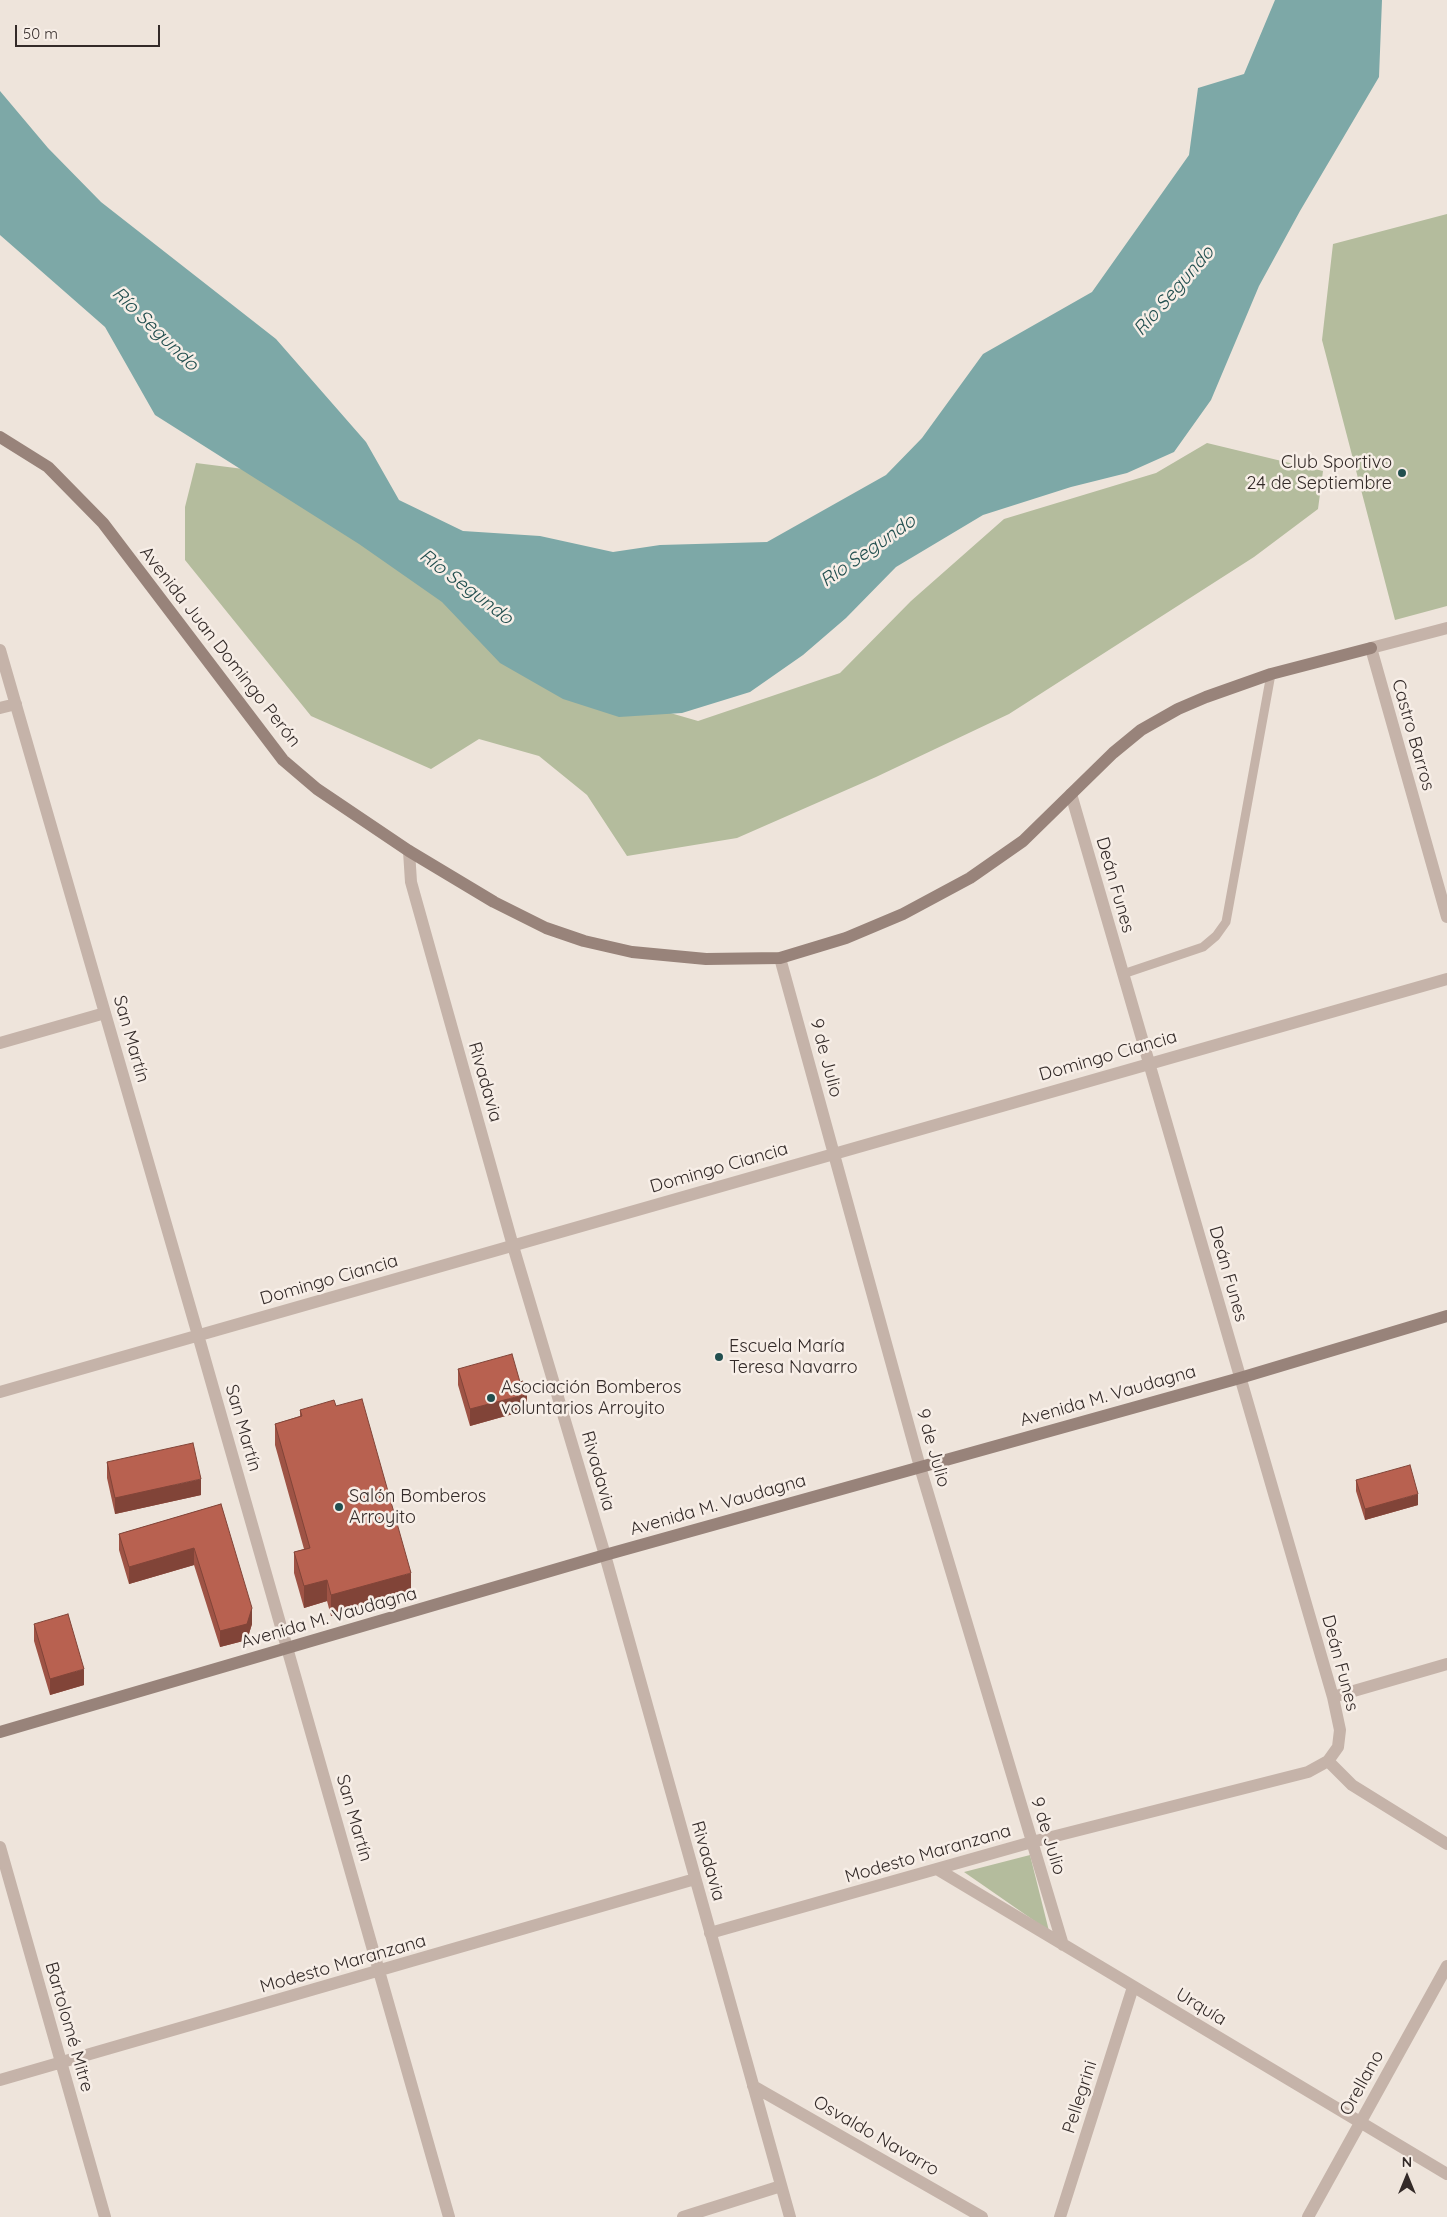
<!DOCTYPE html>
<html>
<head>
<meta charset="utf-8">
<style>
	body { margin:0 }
	#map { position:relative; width:1447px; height:2217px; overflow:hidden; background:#eee4db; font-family:Quicksand,sans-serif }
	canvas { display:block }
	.north { position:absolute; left:1382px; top:2152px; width:50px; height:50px; -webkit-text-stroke:4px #f7eee7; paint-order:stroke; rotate:0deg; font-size:14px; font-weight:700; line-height:20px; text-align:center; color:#332a28 }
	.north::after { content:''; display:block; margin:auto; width:18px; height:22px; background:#332a28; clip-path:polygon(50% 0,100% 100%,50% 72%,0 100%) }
	.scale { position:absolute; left:15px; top:25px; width:145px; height:22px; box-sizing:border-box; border:2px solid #332a28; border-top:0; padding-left:6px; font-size:15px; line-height:18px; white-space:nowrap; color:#332a28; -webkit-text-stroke:4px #f7eee7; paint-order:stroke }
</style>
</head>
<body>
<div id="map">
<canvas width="1447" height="2217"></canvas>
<div class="north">N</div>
<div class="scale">50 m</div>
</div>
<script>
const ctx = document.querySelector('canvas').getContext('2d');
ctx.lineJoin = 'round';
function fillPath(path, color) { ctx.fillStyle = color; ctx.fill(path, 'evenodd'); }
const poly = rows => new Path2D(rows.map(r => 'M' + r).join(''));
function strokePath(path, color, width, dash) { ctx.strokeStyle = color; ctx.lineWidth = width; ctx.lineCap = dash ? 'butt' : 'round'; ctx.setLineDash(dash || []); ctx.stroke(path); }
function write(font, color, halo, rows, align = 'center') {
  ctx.font = font + ' Quicksand,sans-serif'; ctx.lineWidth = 5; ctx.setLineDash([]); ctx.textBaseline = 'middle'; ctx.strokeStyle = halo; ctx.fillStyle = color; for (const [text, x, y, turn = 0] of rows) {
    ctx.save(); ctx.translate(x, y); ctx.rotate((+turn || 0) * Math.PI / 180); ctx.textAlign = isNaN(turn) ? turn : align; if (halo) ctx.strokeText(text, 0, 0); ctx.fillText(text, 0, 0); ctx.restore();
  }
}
fillPath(poly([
	[1447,214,1447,606,1395,620,1322,340,1333,244],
	[1207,443,1323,471,1318,509,1254,557,1009,714,876,777,737,838,627,856,587,795,539,756,479,739,431,769,311,716,185,560,185,507,196,463,275,473,584,688,698,721,840,673,911,601,1004,519,1156,473],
	[1030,1855,1049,1931,964,1872]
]), '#b4bc9d');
fillPath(poly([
	[1275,0,1382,0,1379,77,1300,211,1259,286,1211,400,1174,452,1127,473,1071,487,983,515,896,567,846,618,803,655,750,692,682,713,619,717,563,699,500,663,442,602,359,544,155,415,105,327,0,235,0,91,48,148,101,202,276,339,366,442,399,500,463,531,540,536,613,552,660,545,767,542,886,475,922,438,983,354,1092,292,1189,155,1198,88,1244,74]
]), '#7da8a7');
strokePath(poly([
	[1123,974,1203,947,1216,936,1226,922,1271,674]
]), '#c5b3a9', 9);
strokePath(poly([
	[1447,628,1371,648,1447,917],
	[0,650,198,1335,449,2217],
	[0,708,16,704],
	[409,851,411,882,513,1246,605,1555,790,2217],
	[780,958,920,1467,1063,1945],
	[0,1043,105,1013],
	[0,1392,1447,979],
	[1333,1697,1447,1664],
	[1328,1761,1352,1785,1447,1844],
	[0,1847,105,2217],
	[937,1869,1447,2174],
	[710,1933,1032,1842,1308,1772,1328,1761,1338,1747,1340,1730,1333,1697,1071,794],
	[0,2080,695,1879],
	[753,2086,982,2217],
	[683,2217,781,2186],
	[1060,2217,1133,1987],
	[1308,2217,1447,1966]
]), '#c5b3a9', 12);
strokePath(poly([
	[0,437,48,467,103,523,283,760,317,789,409,851,494,902,546,928,584,941,632,952,706,959,780,958,846,938,903,914,970,878,1023,841,1113,753,1141,730,1178,709,1206,697,1271,674,1371,648],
	[0,1732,605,1555,1240,1378,1447,1316]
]), '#98837a', 12);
fillPath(poly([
	[458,1369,527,1410,470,1426,458,1385],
	[336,1406,411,1594,331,1616,327,1601,304,1608,294,1573,294,1552,304,1549,275,1445,275,1424,300,1416,300,1410],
	[107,1462,201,1495,115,1514,107,1478],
	[1356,1480,1418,1505,1365,1520,1356,1491],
	[221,1504,252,1624,247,1640,220,1647,194,1565,129,1584,119,1550,119,1534],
	[34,1624,84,1685,50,1695,34,1641]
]), '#9e5345');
fillPath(poly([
	[527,1394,527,1410,470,1426,470,1409],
	[201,1479,201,1495,115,1514,115,1498],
	[1418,1494,1418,1505,1365,1520,1365,1509],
	[194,1548,194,1565,129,1584,129,1567],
	[411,1573,411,1594,331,1616,331,1595],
	[327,1580,327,1601,304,1608,304,1586],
	[252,1608,252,1624,247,1640,220,1647,220,1631],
	[84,1669,84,1685,50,1695,50,1679]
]), '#814438');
const building = poly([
	[512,1354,520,1382,523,1381,527,1394,470,1409,458,1369,512,1354],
	[362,1399,411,1573,331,1595,327,1580,304,1586,294,1552,310,1548,275,1424,302,1416,300,1410,334,1400,336,1406,362,1399],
	[193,1443,201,1479,115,1498,107,1462,193,1443],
	[1410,1465,1418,1494,1365,1509,1356,1480,1410,1465],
	[221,1504,252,1608,247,1624,220,1631,194,1548,129,1567,119,1534,221,1504],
	[68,1614,84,1669,50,1679,34,1624,68,1614]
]);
fillPath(building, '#b86150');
strokePath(building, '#814438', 1);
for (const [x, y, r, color] of [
	[1402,473,5,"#224f4f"],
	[719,1357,5,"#224f4f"],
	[491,1398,5,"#224f4f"],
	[339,1507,5,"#224f4f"]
]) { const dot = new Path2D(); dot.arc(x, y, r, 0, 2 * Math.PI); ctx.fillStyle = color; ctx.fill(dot); strokePath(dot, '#f7eee7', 2); }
write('18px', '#332a28', '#f7eee7', [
	["Club Sportivo",1392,463,"right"],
	["24 de Septiembre",1392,484,"right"],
	["Escuela María",729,1347],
	["Teresa Navarro",729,1368],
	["Asociación Bomberos",501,1388],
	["voluntarios Arroyito",501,1409],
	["Salón Bomberos",349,1497],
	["Arroyito",349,1518]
], 'left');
write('18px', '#332a28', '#f7eee7', [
	["Avenida Juan Domingo Perón",220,647,52],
	["Castro Barros",1413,735,74],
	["Deán Funes",1115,885,74],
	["San Martín",131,1039,74],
	["Domingo Ciancia",1108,1056,-16],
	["9 de Julio",826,1058,75],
	["Rivadavia",485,1082,74],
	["Domingo Ciancia",719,1168,-16],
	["Deán Funes",1228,1274,74],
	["Domingo Ciancia",329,1280,-16],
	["Avenida M. Vaudagna",1108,1396,-16],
	["San Martín",243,1428,74],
	["9 de Julio",933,1448,74],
	["Rivadavia",598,1471,74],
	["Avenida M. Vaudagna",718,1505,-16],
	["Avenida M. Vaudagna",329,1618,-16],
	["Deán Funes",1340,1663,75],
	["San Martín",354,1818,74],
	["9 de Julio",1048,1836,73],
	["Modesto Maranzana",928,1854,-16],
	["Rivadavia",708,1861,74],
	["Modesto Maranzana",343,1964,-16],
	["Urquía",1201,2007,31],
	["Bartolomé Mitre",69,2027,74],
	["Orellano",1362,2083,-61],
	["Pellegrini",1080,2097,-72],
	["Osvaldo Navarro",876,2136,30]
]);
write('italic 19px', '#224f4f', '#f7eee7', [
	["Río Segundo",1174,291,-49],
	["Río Segundo",155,329,44],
	["Río Segundo",868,551,-35],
	["Río Segundo",466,587,37]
]);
</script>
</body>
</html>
